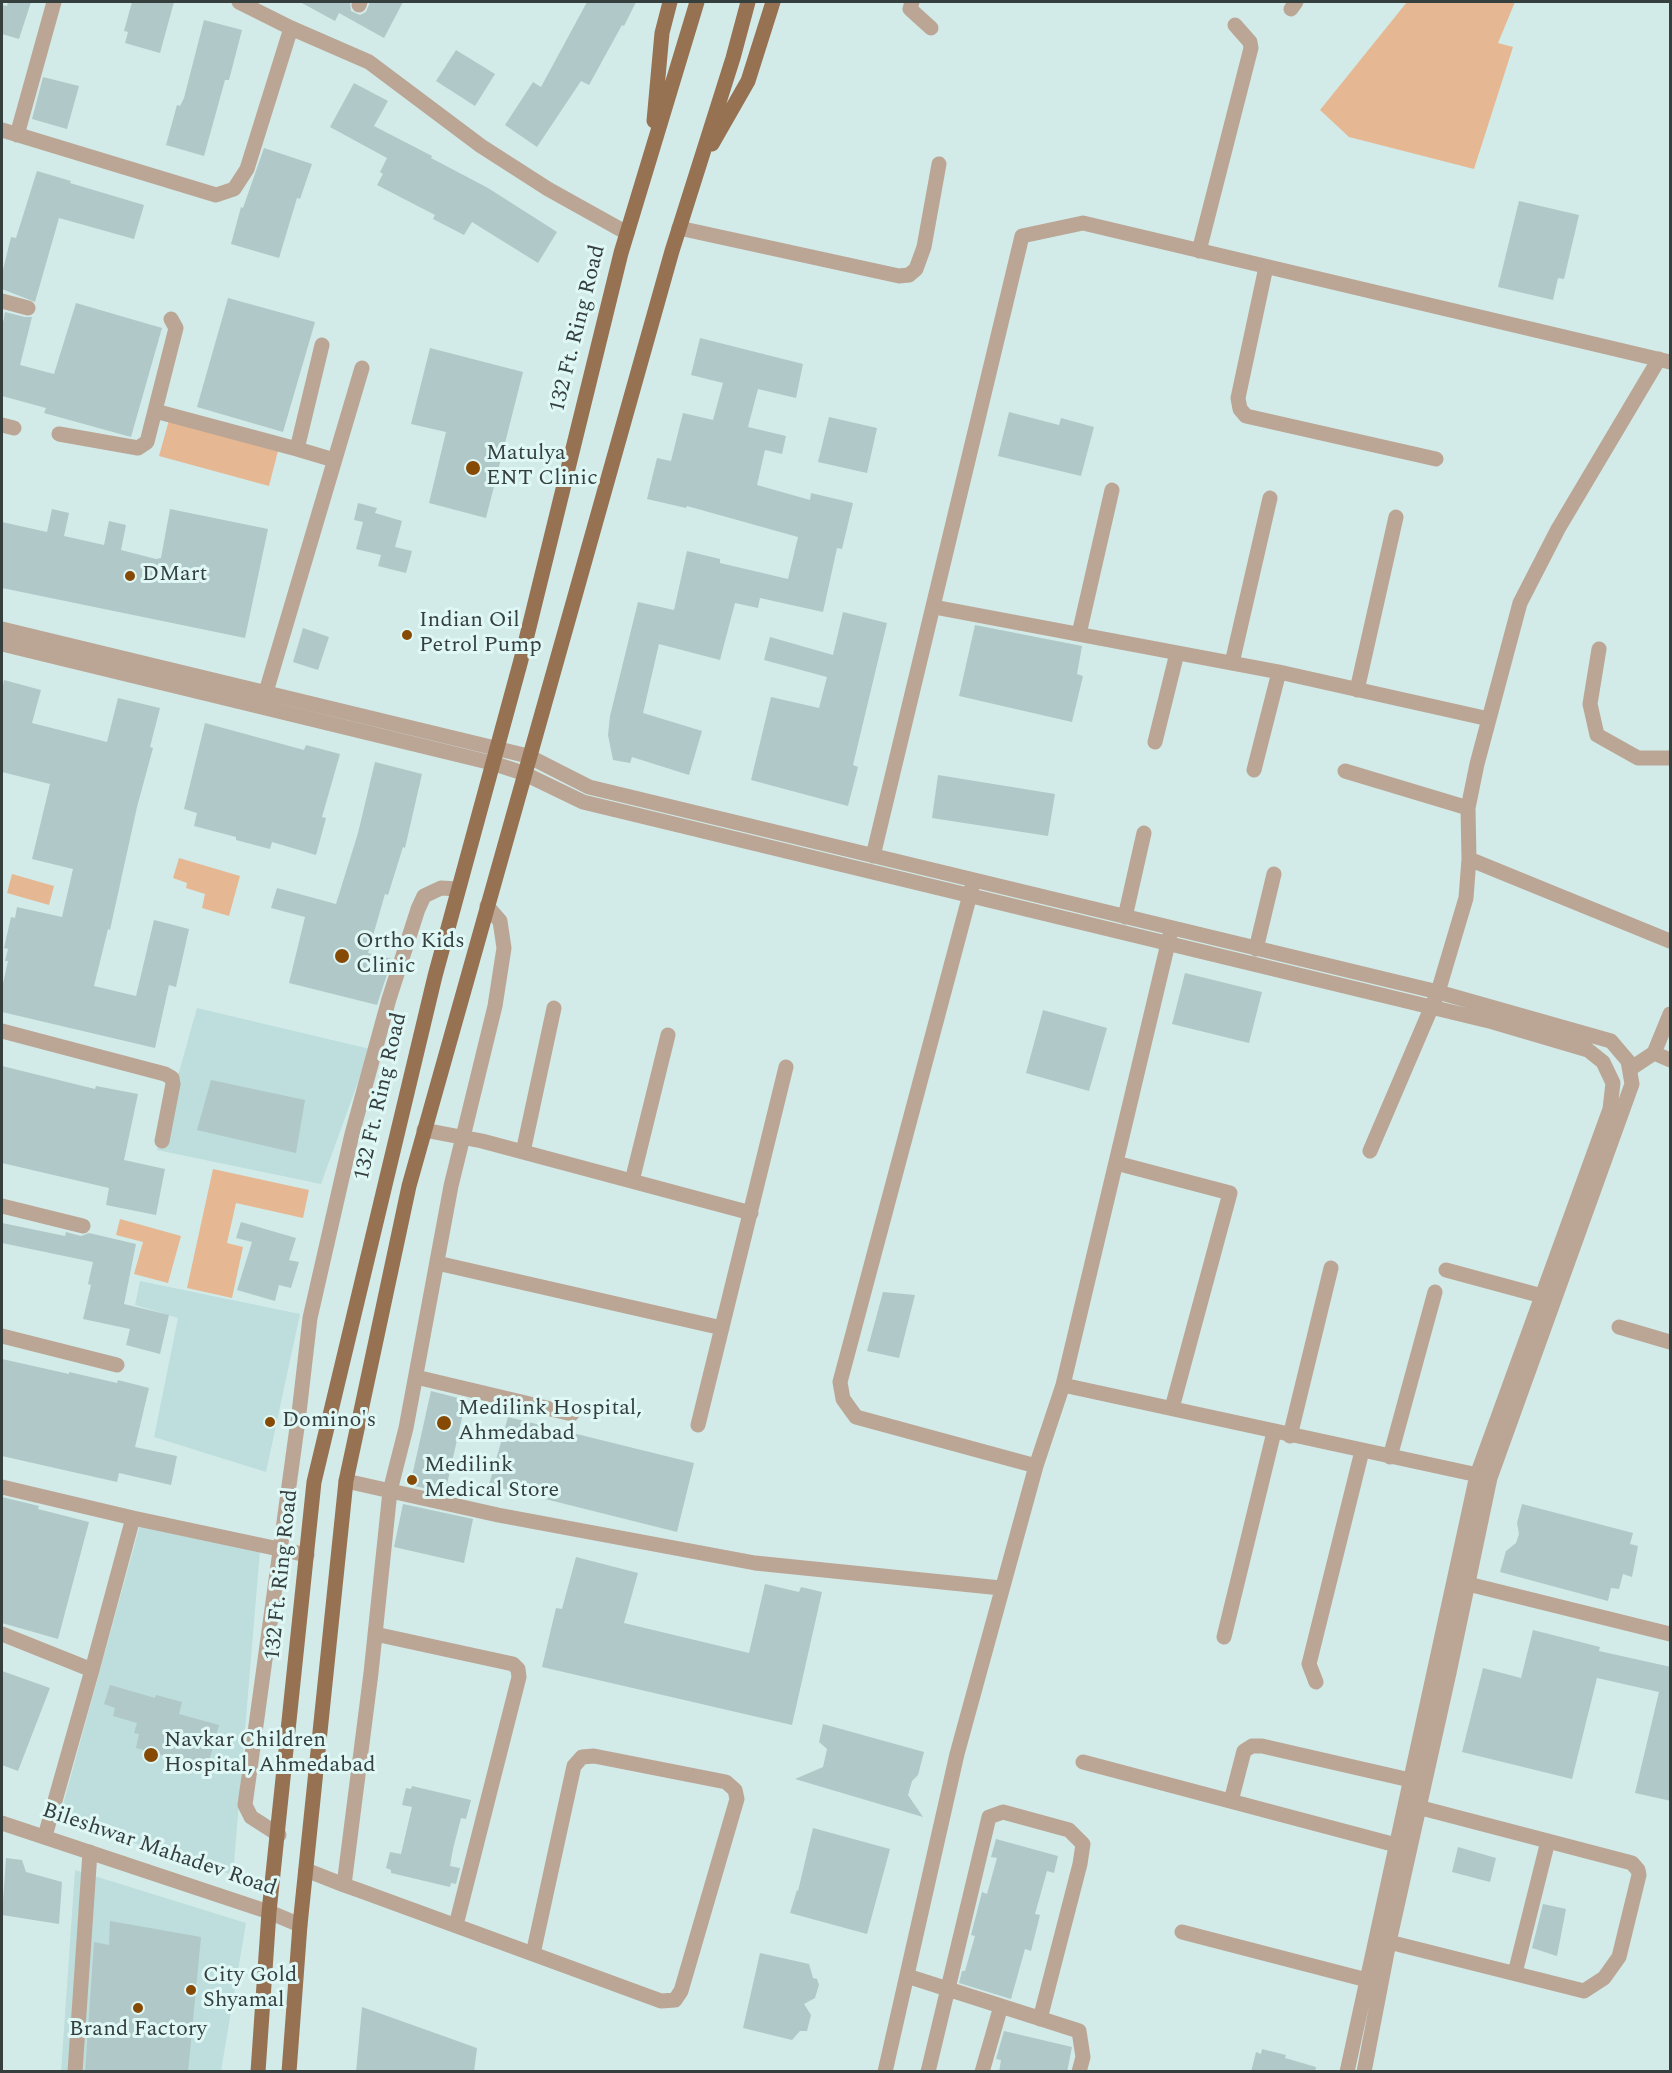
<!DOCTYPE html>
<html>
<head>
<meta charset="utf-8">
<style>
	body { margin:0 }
	#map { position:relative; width:1672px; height:2073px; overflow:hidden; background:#d2ebe9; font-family:Spectral,serif }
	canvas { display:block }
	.frame { position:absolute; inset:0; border:3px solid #353f3e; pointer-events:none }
</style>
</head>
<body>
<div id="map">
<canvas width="1672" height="2073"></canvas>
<div class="frame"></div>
</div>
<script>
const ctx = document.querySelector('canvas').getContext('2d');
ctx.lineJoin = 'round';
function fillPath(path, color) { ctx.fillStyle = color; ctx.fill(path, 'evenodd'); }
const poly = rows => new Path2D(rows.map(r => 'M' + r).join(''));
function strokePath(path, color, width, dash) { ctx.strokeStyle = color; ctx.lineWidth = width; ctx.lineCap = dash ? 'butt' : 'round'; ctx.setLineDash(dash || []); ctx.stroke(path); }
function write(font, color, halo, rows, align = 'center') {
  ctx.font = font + ' Spectral,serif'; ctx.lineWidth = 6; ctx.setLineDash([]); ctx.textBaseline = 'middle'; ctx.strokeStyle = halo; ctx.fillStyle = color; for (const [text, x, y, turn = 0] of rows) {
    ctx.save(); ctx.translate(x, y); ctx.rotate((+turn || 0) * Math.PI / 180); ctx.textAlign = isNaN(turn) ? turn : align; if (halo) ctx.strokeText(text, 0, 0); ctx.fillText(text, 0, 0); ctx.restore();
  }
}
fillPath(poly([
	[197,1008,370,1049,321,1184,157,1150],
	[140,1281,300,1314,266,1472,154,1437,178,1318,135,1305],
	[143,1514,260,1550,233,1875,59,1819],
	[75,1870,246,1923,221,2071,61,2072]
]), '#bddedc');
fillPath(poly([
	[1407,2,1515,2,1498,43,1513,47,1474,169,1349,137,1320,110],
	[169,420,278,451,269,486,159,456],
	[179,858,240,876,229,916,202,908,205,894,186,888,187,883,173,878],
	[12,874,54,886,49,905,7,893],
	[213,1169,309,1190,303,1218,236,1203,227,1243,243,1247,232,1298,187,1288],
	[120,1219,181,1236,168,1283,134,1274,143,1242,116,1235]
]), '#e5b893');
fillPath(poly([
	[8,2,31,2,19,39,2,34,2,5,7,6],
	[132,2,174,2,160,53,125,43,128,32,124,31],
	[300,2,350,2,351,11,360,15,366,12,370,2,403,2,384,38,339,13,335,21],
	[587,2,636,2,624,26,622,25,589,85,581,81,537,147,505,125,533,82,541,87],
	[204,20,242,30,229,80,225,80,204,156,166,145,177,105,180,106,184,98],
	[456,50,495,74,475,106,436,81],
	[43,77,79,86,67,129,32,119],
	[354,83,388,101,374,126,432,156,431,158,488,188,557,232,538,263,472,222,464,235,433,219,435,215,377,185,383,174,380,172,387,158,330,127],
	[264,148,312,164,300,199,297,198,279,258,231,244,241,207,243,208],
	[37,171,71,181,70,183,144,205,134,239,59,218,35,302,2,289,2,274,11,237,16,238],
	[1519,201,1579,215,1564,279,1558,278,1553,300,1498,287],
	[228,298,315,322,283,432,197,407],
	[76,303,162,328,131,437,44,413,46,408,2,396,2,328,5,312,25,317,32,317,20,365,54,374],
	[700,338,803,364,796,398,758,389,748,427,786,436,782,454,765,450,757,485,810,500,811,493,853,503,842,549,837,548,823,612,760,598,758,608,735,603,720,660,659,644,643,713,702,731,689,775,632,757,630,763,613,760,608,735,610,716,638,602,674,610,687,551,720,559,720,563,788,579,798,537,687,506,686,508,647,499,657,458,671,461,683,413,713,420,723,383,691,375],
	[430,348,523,372,486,518,429,503,446,432,411,424],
	[1009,412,1059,425,1061,418,1094,427,1081,476,998,456],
	[829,417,877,428,867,473,818,462],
	[358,503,377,508,375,513,402,521,395,547,412,551,406,573,378,566,381,555,356,549,363,522,354,520],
	[52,509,69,513,64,536,104,545,109,521,126,525,121,550,156,559,161,558,170,509,268,529,245,638,2,588,2,522,47,532],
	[843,612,887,623,853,765,858,767,848,806,751,780,771,697,819,708,827,677,764,660,770,637,833,655],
	[975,625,1082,646,1077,674,1083,676,1072,722,959,696],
	[303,628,329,637,318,670,293,662],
	[4,680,41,690,32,723,107,742,118,698,160,708,150,747,153,748,137,807,110,930,108,929,94,986,136,996,154,920,189,929,176,987,169,985,155,1048,2,1012,2,988,8,961,5,961,8,949,4,948,11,917,15,918,17,907,62,917,73,869,32,859,50,784,2,772,2,691],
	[205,723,304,750,306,745,340,754,322,817,326,818,316,855,272,842,270,849,236,840,236,837,194,826,197,813,184,809],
	[375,762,422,774,405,848,403,847,388,895,385,894,368,953,392,959,377,1005,289,983,305,917,271,908,277,888,336,904,358,833],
	[938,775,1055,794,1048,836,932,818],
	[1185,973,1262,992,1249,1043,1172,1024],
	[1043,1010,1107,1028,1089,1091,1026,1073],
	[2,1066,95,1089,96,1086,138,1094,124,1160,165,1169,156,1215,106,1205,109,1188,2,1163],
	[211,1080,305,1100,296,1153,197,1130],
	[241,1222,296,1238,289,1260,299,1262,291,1288,279,1285,275,1301,237,1290,252,1242,236,1238],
	[2,1223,65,1236,66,1232,81,1236,89,1233,136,1244,124,1304,169,1315,160,1354,126,1345,130,1329,83,1319,91,1285,88,1284,93,1262,2,1243],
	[883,1292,915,1295,899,1358,867,1351],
	[2,1359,69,1374,69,1372,117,1383,118,1380,149,1388,135,1447,177,1456,171,1485,119,1473,117,1482,2,1456],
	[431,1391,466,1400,445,1493,410,1485],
	[508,1417,694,1463,677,1532,489,1485],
	[2,1497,39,1506,38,1509,89,1522,58,1639,2,1623],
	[403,1504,473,1519,464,1563,394,1547],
	[1522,1504,1633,1533,1630,1544,1638,1546,1632,1577,1623,1574,1619,1589,1611,1588,1608,1601,1500,1572,1506,1551,1516,1543,1519,1534,1517,1523],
	[576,1557,638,1573,624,1623,749,1653,765,1584,799,1592,801,1587,822,1592,792,1725,542,1667,556,1608,562,1609],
	[1533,1630,1600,1647,1599,1651,1671,1667,1671,1801,1635,1793,1659,1692,1597,1678,1572,1779,1462,1752,1483,1668,1521,1678],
	[2,1671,50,1688,18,1771,2,1765],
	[110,1685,155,1698,156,1695,182,1702,179,1714,219,1725,207,1768,136,1748,139,1734,134,1733,137,1723,113,1716,115,1708,104,1704],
	[823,1724,924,1752,918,1775,912,1781,908,1795,923,1817,795,1779,823,1767,827,1749,819,1742],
	[412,1786,471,1800,466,1819,461,1818,453,1849,450,1866,460,1868,456,1884,451,1883,450,1887,391,1873,391,1870,386,1868,390,1852,401,1854,412,1807,402,1805,406,1788,411,1789],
	[813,1828,890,1849,867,1934,790,1913,797,1890,798,1891],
	[996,1839,1058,1856,1054,1873,1047,1871,1035,1914,1040,1915,1031,1951,1025,1949,1011,1999,959,1983,962,1971,965,1971,975,1936,971,1935,982,1892,987,1894,997,1858,991,1857],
	[1458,1847,1496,1858,1490,1882,1452,1872],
	[6,1858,22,1860,26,1872,62,1882,59,1924,2,1915],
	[1543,1904,1566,1909,1557,1956,1532,1948],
	[110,1921,201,1937,188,2072,85,2072,94,1942,109,1945],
	[760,1953,809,1964,813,1978,817,1979,819,1985,815,1998,804,2004,811,2015,807,2031,800,2031,792,2040,743,2028],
	[362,2007,477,2048,474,2072,356,2072],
	[1004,2031,1072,2047,1067,2072,999,2072,1001,2060,996,2059],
	[1262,2049,1286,2055,1285,2058,1316,2067,1315,2072,1251,2072,1256,2052,1261,2054]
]), '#b0c8c7');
strokePath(poly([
	[239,2,291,28,369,62,481,146,548,189,627,233],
	[912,2,910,9,931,28],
	[359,5,360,2],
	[1291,9,1296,2],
	[2,130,216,195,234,189,247,169,291,28],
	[17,135,54,2],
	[679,228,899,276,909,275,916,269,924,247,939,164],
	[1199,251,1251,48,1250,42,1235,25],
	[1266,267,1238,398,1240,409,1246,416,1436,459],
	[2,301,28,308],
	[155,411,297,449,322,345],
	[2,425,14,428],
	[59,434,138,448,147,442,176,328,171,319],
	[297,449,334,460],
	[934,607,1279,672,1489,719],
	[2,629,528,756,589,787,1438,992,1611,1041,1628,1061,1632,1084,1490,1478,1449,1673,1389,1942,1364,2072],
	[1079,634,1112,490],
	[2,644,492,763,523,773,583,802,1493,1022,1588,1050,1603,1062,1613,1083,1610,1109,1477,1475,1347,2072],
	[1599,649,1590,704,1597,735,1638,758,1670,758],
	[1232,663,1270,498],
	[1357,690,1396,517],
	[263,702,362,368],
	[1155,742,1177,653],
	[1254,770,1279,672],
	[1345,771,1468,808],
	[873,856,1022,236,1083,223,1670,362],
	[1469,859,1670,941],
	[972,887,840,1382,843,1399,856,1417,1036,1466],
	[1125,917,1144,833],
	[1256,949,1274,874],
	[2,1031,165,1074,172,1078,173,1084,162,1141],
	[1654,1053,1670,1060],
	[1630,1069,1654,1053,1670,1014],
	[424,1130,482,1141,751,1213],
	[1370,1151,1438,992,1466,898,1469,859,1468,808,1477,764,1520,603,1558,529,1659,359],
	[523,1152,554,1008],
	[1116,1163,1230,1193,1172,1408],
	[632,1181,668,1035],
	[2,1206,83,1226],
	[437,1263,722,1328],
	[1446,1270,1542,1296],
	[1619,1327,1670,1342],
	[2,1336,117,1365],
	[416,1377,572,1414],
	[1063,1385,1170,935],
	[698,1425,786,1067],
	[1290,1436,1331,1268],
	[1390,1457,1435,1292],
	[346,1481,498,1515,755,1563,1001,1588],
	[2,1487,133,1518,307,1555],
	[1468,1584,1670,1634],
	[2,1634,92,1670,133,1518],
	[375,1634,513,1664,518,1669,519,1677,456,1925],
	[1224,1637,1274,1432],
	[1316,1682,1309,1664,1362,1451],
	[1083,1762,1396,1845],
	[1231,1801,1244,1751,1252,1746,1262,1746,1410,1780],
	[2,1823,269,1912,300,1925],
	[279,1835,251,1817,245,1805,299,1413,310,1318,352,1134,389,999,418,909,424,896,441,888,458,889],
	[45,1836,92,1670],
	[306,1870,344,1885,361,1891,533,1954,661,2001,675,2000,681,1991,737,1799,735,1790,726,1782,594,1756,582,1757,574,1766,533,1954],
	[344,1885,371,1673,390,1491,406,1428,451,1186,495,1006,504,948,500,921,487,906],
	[1182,1932,1367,1980],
	[1389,1942,1584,1991,1604,1978,1619,1957,1639,1875,1638,1870,1632,1863,1410,1805],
	[1515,1973,1548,1841],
	[907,1976,1079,2031,1083,2057,1079,2072],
	[75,2072,90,1852],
	[885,2072,957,1754,1036,1466,1063,1385,1487,1477],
	[928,2072,989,1817,1003,1812,1069,1830,1083,1844,1080,1864,1040,2019],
	[982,2072,1001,2006]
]), '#bba696', 15);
strokePath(poly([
	[654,121,662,33,670,2],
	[712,144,748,81,773,2],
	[258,2072,269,1912,314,1482,435,976,521,660,621,253,697,2],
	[289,2072,300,1925,346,1481,409,1186,672,251,733,58,748,2]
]), '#967253', 15);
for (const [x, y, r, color] of [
	[473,468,8,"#864a05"],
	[130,576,6,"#864a05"],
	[407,635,6,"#864a05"],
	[342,956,8,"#864a05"],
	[270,1422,6,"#864a05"],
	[444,1423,8,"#864a05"],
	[412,1480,6,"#864a05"],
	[151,1755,8,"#864a05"],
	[191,1990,6,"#864a05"],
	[138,2008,6,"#864a05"]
]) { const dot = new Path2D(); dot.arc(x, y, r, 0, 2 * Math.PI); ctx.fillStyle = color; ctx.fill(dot); strokePath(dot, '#dff8f6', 2); }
write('22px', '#353f3e', '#dff8f6', [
	["132 Ft. Ring Road",579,329,-76],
	["132 Ft. Ring Road",382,1097,-77],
	["132 Ft. Ring Road",283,1575,-84],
	["Bileshwar Mahadev Road",159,1851,19]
]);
write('22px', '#353f3e', '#dff8f6', [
	["Matulya",486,455],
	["ENT Clinic",486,480],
	["DMart",142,576],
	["Indian Oil",419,622],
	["Petrol Pump",419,647],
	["Ortho Kids",356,943],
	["Clinic",356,968],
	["Medilink Hospital,",458,1410],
	["Ahmedabad",458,1435],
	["Domino's",282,1422],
	["Medilink",424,1467],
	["Medical Store",424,1492],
	["Navkar Children",164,1742],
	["Hospital, Ahmedabad",164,1767],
	["City Gold",203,1977],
	["Shyamal",203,2002],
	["Brand Factory",138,2031,"center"]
], 'left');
</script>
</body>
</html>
